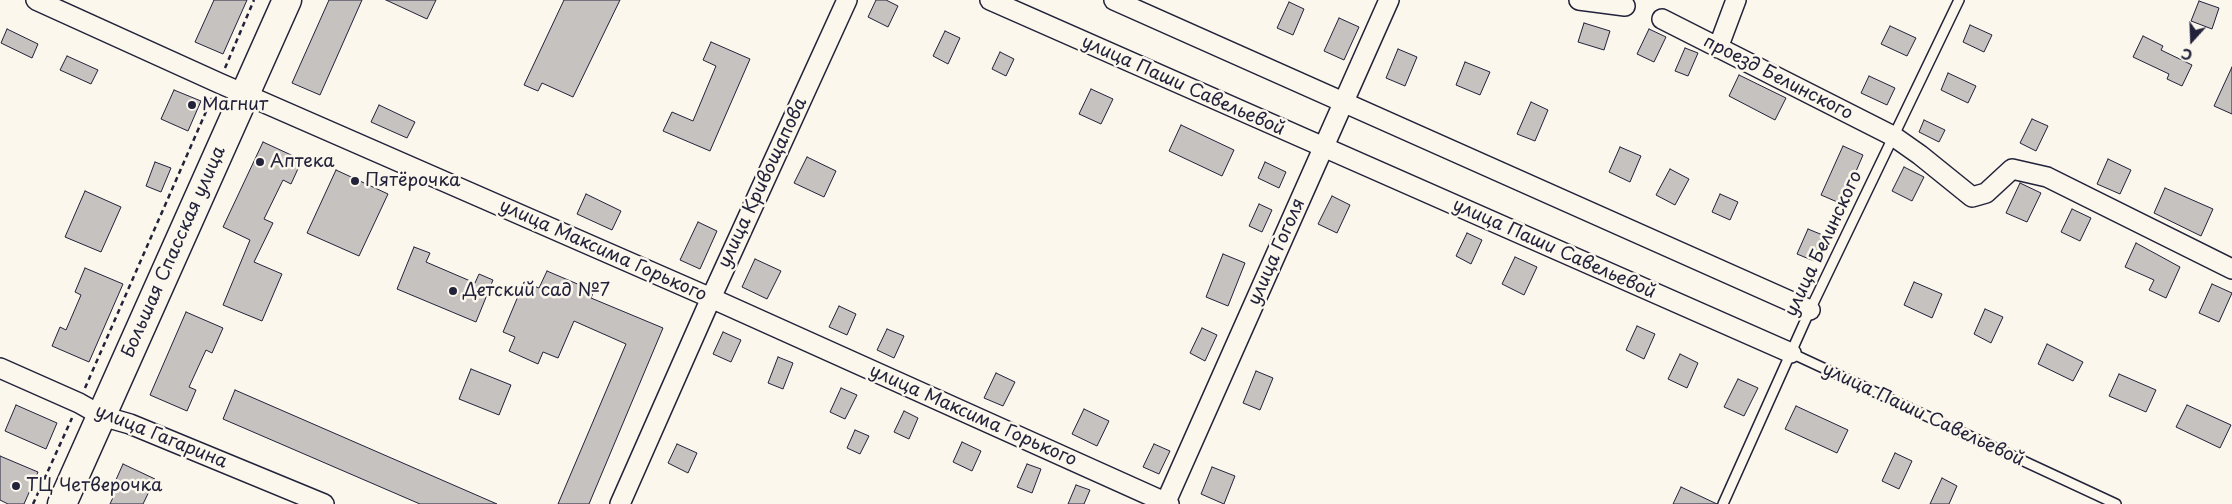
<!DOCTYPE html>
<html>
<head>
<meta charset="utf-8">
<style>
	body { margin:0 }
	#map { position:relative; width:2232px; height:504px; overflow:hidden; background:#fbf7ec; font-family:"Playpen Sans",sans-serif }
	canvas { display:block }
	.north { position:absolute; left:2167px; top:15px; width:50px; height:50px; -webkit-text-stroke:4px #fbf7ec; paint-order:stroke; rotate:200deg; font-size:14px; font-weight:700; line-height:20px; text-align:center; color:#22223b }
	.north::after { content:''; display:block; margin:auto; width:18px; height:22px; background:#22223b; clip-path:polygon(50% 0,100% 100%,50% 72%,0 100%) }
</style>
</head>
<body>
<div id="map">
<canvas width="2232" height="504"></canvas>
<div class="north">С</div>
</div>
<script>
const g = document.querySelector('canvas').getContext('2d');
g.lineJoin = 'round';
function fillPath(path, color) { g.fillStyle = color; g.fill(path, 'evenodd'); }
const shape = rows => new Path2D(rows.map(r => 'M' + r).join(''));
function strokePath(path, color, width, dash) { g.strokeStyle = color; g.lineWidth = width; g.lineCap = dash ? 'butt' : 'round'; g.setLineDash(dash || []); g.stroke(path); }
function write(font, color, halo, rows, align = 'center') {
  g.font = font + ' "Playpen Sans",sans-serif'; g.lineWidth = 5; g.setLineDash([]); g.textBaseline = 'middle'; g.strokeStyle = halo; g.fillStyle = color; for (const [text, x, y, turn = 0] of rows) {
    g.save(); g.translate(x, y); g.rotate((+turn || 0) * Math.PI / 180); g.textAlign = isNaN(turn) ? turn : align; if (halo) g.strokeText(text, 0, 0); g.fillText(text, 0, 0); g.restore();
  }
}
const building = shape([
	[214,0,247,0,223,54,195,42,214,0],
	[329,0,362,0,320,95,292,83,329,0],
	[386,0,436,0,427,19,386,0],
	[564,0,620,0,573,97,542,83,538,91,524,85,564,0],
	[876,0,886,0,898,6,888,27,868,17,876,0],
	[2199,1,2219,8,2212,29,2191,21,2199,1],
	[1289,2,1304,9,1293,35,1277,28,1289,2],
	[1339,18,1359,27,1344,60,1324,51,1339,18],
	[1584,23,1610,31,1604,50,1578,42,1584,23],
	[1970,25,1992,35,1984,52,1963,42,1970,25],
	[1890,26,1916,38,1907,56,1881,44,1890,26],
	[7,29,38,44,32,58,1,43,7,29],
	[1649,29,1666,37,1654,62,1637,54,1649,29],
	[945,31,960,38,948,64,933,56,945,31],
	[2143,36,2163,46,2161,50,2192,65,2182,86,2167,79,2169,74,2133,57,2143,36],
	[711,42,750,59,710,151,663,131,672,112,693,121,716,66,703,60,711,42],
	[1685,48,1698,53,1688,76,1675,71,1685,48],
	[1398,49,1417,57,1405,86,1386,78,1398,49],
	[1000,52,1014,59,1006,76,992,69,1000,52],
	[67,56,98,70,91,84,60,70,67,56],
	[1465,62,1490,72,1480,95,1456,85,1465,62],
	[2232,67,2232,114,2214,106,2232,67],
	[1948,73,1976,86,1968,103,1941,90,1948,73],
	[1739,75,1786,98,1775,120,1729,96,1739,75],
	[1869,76,1895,88,1887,105,1861,93,1869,76],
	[1091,89,1113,99,1101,124,1079,114,1091,89],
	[174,90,201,101,188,131,161,119,174,90],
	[1531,102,1548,110,1535,141,1517,134,1531,102],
	[379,105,415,122,407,138,371,122,379,105],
	[2032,119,2048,126,2036,151,2020,143,2032,119],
	[1924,120,1945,130,1939,142,1919,132,1924,120],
	[1181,125,1234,150,1222,176,1169,151,1181,125],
	[263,142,302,160,291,184,283,180,264,219,273,223,254,262,282,274,262,321,223,305,250,240,223,227,263,142],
	[1843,146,1863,155,1842,204,1821,195,1843,146],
	[1620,147,1641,156,1630,182,1609,172,1620,147],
	[807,157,836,171,824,197,794,183,807,157],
	[2108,159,2131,170,2120,194,2097,184,2108,159],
	[155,162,171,168,161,192,146,186,155,162],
	[1265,162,1286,172,1279,188,1258,178,1265,162],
	[1904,167,1924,177,1912,201,1892,191,1904,167],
	[1670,169,1689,179,1675,205,1656,195,1670,169],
	[336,170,388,194,359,256,307,233,336,170],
	[2020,183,2041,193,2027,222,2006,213,2020,183],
	[2165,188,2213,209,2201,236,2154,213,2165,188],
	[85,191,121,207,101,252,65,237,85,191],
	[586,194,621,211,612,230,577,214,586,194],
	[1720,194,1738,202,1730,220,1712,212,1720,194],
	[1332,196,1350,205,1337,233,1318,224,1332,196],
	[1259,204,1272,210,1262,232,1249,226,1259,204],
	[2072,209,2091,218,2080,241,2061,232,2072,209],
	[698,222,717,231,700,269,680,260,698,222],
	[1808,229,1825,236,1814,261,1797,254,1808,229],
	[1467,233,1482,240,1471,264,1456,256,1467,233],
	[2136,243,2180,267,2166,298,2149,290,2154,280,2125,267,2136,243],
	[414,247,430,253,426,262,475,283,479,274,493,280,476,322,397,289,414,247],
	[1223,254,1245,263,1228,306,1206,297,1223,254],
	[1515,257,1537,267,1524,295,1502,284,1515,257],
	[755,259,781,271,767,299,742,287,755,259],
	[85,268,123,284,89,362,52,346,60,327,66,330,81,295,75,292,85,268],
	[547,271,594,291,591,298,663,328,589,504,558,504,626,344,574,321,558,358,543,352,538,364,509,351,515,337,503,332,524,282,539,288,547,271],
	[1914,282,1942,294,1932,318,1904,305,1914,282],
	[2212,284,2232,293,2219,322,2199,313,2212,284],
	[839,306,856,314,847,335,829,327,839,306],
	[1985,309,2003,317,1991,343,1974,334,1985,309],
	[186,312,223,328,212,353,206,350,189,387,196,390,187,411,150,395,186,312],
	[1637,326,1655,334,1644,359,1626,350,1637,326],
	[1202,328,1217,335,1205,361,1190,353,1202,328],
	[887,329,904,336,894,358,877,350,887,329],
	[723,332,741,340,731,362,713,354,723,332],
	[2047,344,2083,362,2073,381,2038,364,2047,344],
	[1680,354,1698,363,1687,388,1668,379,1680,354],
	[778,357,793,363,783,389,768,383,778,357],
	[471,369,511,385,499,415,459,399,471,369],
	[1256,371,1273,378,1260,410,1243,403,1256,371],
	[996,373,1015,382,1003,406,984,398,996,373],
	[2119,374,2156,390,2146,412,2109,396,2119,374],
	[1738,379,1758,388,1744,416,1724,407,1738,379],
	[841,388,857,395,845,419,830,412,841,388],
	[235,390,497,504,420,504,223,419,235,390],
	[16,405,57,423,46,449,5,431,16,405],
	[2187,405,2231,425,2220,448,2176,427,2187,405],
	[1796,406,1848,430,1837,453,1785,429,1796,406],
	[1084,409,1109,421,1097,446,1072,434,1084,409],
	[904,411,918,418,909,439,894,432,904,411],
	[855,430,869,436,860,454,847,448,855,430],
	[962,442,981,451,972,471,953,462,962,442],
	[677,444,697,453,688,473,668,463,677,444],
	[1154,444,1170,451,1159,474,1143,467,1154,444],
	[1895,453,1912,461,1899,489,1882,481,1895,453],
	[0,456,38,472,24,504,8,504,0,500,0,456],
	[123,464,155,479,143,504,110,504,115,493,111,491,123,464],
	[1027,464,1041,469,1032,493,1017,487,1027,464],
	[1212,467,1235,476,1224,504,1201,494,1212,467],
	[1942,478,1957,486,1949,504,1930,504,1942,478],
	[1076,485,1090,490,1084,504,1068,504,1076,485],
	[1681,487,1717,504,1673,504,1681,487]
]);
const path = shape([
	[225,68,254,0],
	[85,388,212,98],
	[33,504,72,418]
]);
const service = shape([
	[1791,353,2116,504],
	[1723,504,1810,310,1959,0]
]);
const minor = shape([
	[36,0,219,83,711,298,1169,504],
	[990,0,1791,353],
	[1114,0,1810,310],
	[1579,0,1625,6],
	[1662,19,1893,136,1920,155,1972,197,1986,193,2012,169,2047,177,2232,269],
	[1718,48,1736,0],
	[0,368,79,403,102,416,130,424,324,504],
	[620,504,711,298,847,0],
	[1165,504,1389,0]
]);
const primary = shape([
	[62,504,287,0]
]);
const markers = [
	[192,105,5,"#22223b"],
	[260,162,5,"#22223b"],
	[355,181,5,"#22223b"],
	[453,291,5,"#22223b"],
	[16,486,5,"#22223b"]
];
const streetNames = [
	["проезд Белинского",1778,78,27],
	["улица Паши Савельевой",1183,86,24],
	["улица Кривощапова",763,183,-65],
	["улица Белинского",1824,244,-65],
	["улица Паши Савельевой",1554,249,24],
	["улица Максима Горького",603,251,24],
	["Большая Спасская улица",174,252,-66],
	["улица Гоголя",1277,252,-66],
	["улица Паши Савельевой",1923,415,25],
	["улица Максима Горького",973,416,24],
	["улица Гагарина",161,437,22]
];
const poiNames = [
	["Магнит",202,105],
	["Аптека",270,162],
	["Пятёрочка",365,181],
	["Детский сад №7",463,291],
	["ТЦ Четверочка",26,486]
];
fillPath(building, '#c6c2c0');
strokePath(building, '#22223b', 1);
strokePath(service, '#22223b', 12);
strokePath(minor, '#22223b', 22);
strokePath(primary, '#22223b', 31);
strokePath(path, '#22223b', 2.5, [5, 4]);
strokePath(service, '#fbf7ec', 9);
strokePath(minor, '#fbf7ec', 19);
strokePath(primary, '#fbf7ec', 28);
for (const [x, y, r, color] of markers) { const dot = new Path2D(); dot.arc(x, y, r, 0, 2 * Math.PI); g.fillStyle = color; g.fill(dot); strokePath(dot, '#fbf7ec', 2); }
write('18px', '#22223b', '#fbf7ec', streetNames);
write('18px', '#22223b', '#fbf7ec', poiNames, 'left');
</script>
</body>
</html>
